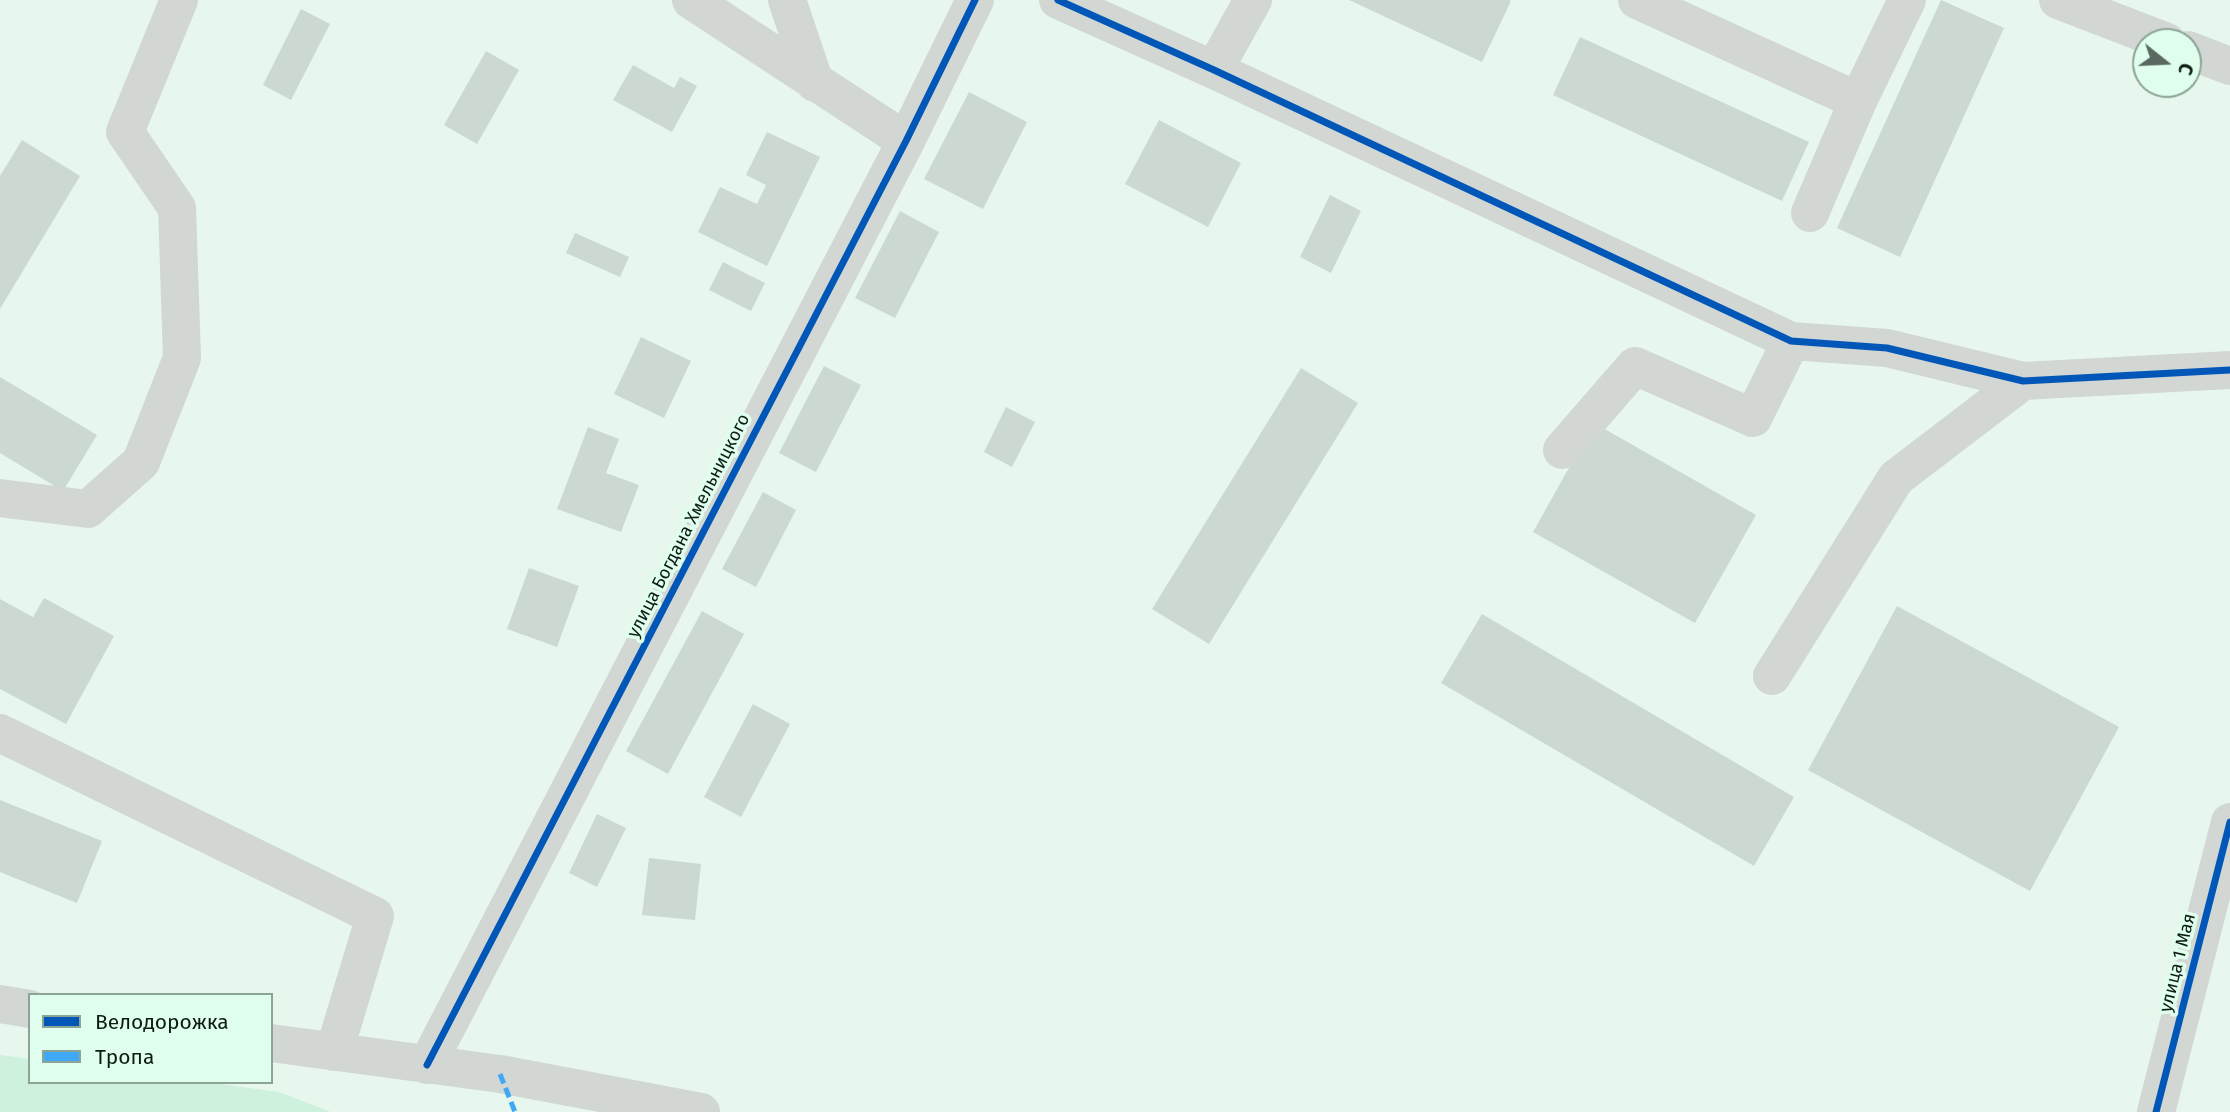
<!DOCTYPE html>
<html>
<head>
<meta charset="utf-8">
<style>
	body { margin:0 }
	#map { position:relative; width:2230px; height:1112px; overflow:hidden; background:#e7f7ee; font-family:"Fira Sans",sans-serif }
	canvas { display:block }
	.legend { position:absolute; left:28px; top:993px; width:245px; height:91px; box-sizing:border-box; background:#e0feed; border:2px solid #8ca396; margin:0; padding:9px 12px; list-style:none; font-size:21px; color:#0d1b14 }
	.legend li { display:flex; align-items:center; gap:14px; height:35px }
	.legend b { width:35px; border:2px solid #8ca396 }
	.north { position:absolute; left:2132px; top:28px; width:70px; height:70px; box-sizing:border-box; background:#e0feed; border:2px solid #8ca396; border-radius:50%; rotate:108deg; font-size:19px; font-weight:700; line-height:28px; text-align:center; color:#0d1b14 }
	.north::after { content:''; display:block; margin:auto; width:24px; height:32px; background:#596860; clip-path:polygon(50% 0,100% 100%,50% 72%,0 100%) }
</style>
</head>
<body>
<div id="map">
<canvas width="2230" height="1112"></canvas>
<ul class="legend">
<li><b style="height:9px;background:#0057b8"></b>Велодорожка</li>
<li><b style="height:9px;background:#3fa9f5"></b>Тропа</li>
</ul>
<div class="north">С</div>
</div>
<script>
const g = document.querySelector('canvas').getContext('2d');
g.lineJoin = 'round';
function fillPath(path, color) { g.fillStyle = color; g.fill(path, 'evenodd'); }
const shape = rows => new Path2D(rows.map(r => 'M' + r).join(''));
function strokePath(path, color, width, dash) { g.strokeStyle = color; g.lineWidth = width; g.lineCap = dash ? 'butt' : 'round'; g.setLineDash(dash || []); g.stroke(path); }
function write(font, color, halo, rows, align = 'center') {
  g.font = font + ' "Fira Sans",sans-serif'; g.lineWidth = 7; g.setLineDash([]); g.textBaseline = 'middle'; g.strokeStyle = halo; g.fillStyle = color; for (const [text, x, y, turn = 0] of rows) {
    g.save(); g.translate(x, y); g.rotate((+turn || 0) * Math.PI / 180); g.textAlign = isNaN(turn) ? turn : align; if (halo) g.strokeText(text, 0, 0); g.fillText(text, 0, 0); g.restore();
  }
}
const green = shape([
	[0,1055,30,1059,30,1082,206,1082,279,1092,331,1112,0,1112]
]);
const building = shape([
	[1349,0,1509,0,1511,1,1482,62],
	[1941,0,2004,28,1900,257,1837,228],
	[301,9,330,24,291,100,263,85],
	[1580,37,1809,142,1782,201,1553,95],
	[486,51,519,70,477,144,444,125],
	[633,65,674,88,680,77,697,86,672,132,613,100],
	[969,92,1027,122,983,209,924,179],
	[1159,120,1241,163,1208,227,1125,184],
	[767,132,820,157,767,266,698,232,720,187,757,204,766,185,746,175],
	[22,140,80,176,0,309,0,176],
	[1330,195,1361,211,1331,273,1300,257],
	[900,211,939,232,895,318,855,298],
	[575,233,629,257,620,277,566,253],
	[723,262,765,283,751,311,709,290],
	[641,337,691,361,664,418,614,394],
	[824,366,861,385,816,472,779,453],
	[1301,368,1358,403,1209,644,1152,609],
	[0,377,97,435,63,491,0,453],
	[1006,407,1035,422,1012,467,984,452],
	[1594,423,1756,515,1695,623,1533,532],
	[588,427,619,439,606,473,639,485,621,532,557,509],
	[763,492,796,510,756,587,722,569],
	[529,568,579,586,557,647,507,629],
	[44,598,114,636,66,724,0,689,0,599,33,617],
	[1897,606,2119,727,2030,891,1808,770],
	[702,611,744,634,668,774,626,751],
	[1482,614,1794,797,1754,866,1441,683],
	[753,704,790,724,741,817,704,797],
	[0,800,102,841,77,903,0,872],
	[597,814,626,828,597,887,569,873],
	[649,858,701,864,695,920,642,915]
]);
const minor = shape([
	[691,0,906,141],
	[787,0,815,83],
	[1058,0,1214,70,1791,341,1887,348,2023,381,2230,370],
	[1637,0,1858,101],
	[2058,0,2167,42],
	[2188,50,2230,66],
	[1214,70,1253,0],
	[1810,213,1858,101,1907,0],
	[1562,450,1635,366,1753,418,1791,341],
	[0,498,88,509,141,462,182,358,177,208,125,132,179,0],
	[1772,676,1896,478,2023,381],
	[0,733,375,916,334,1052],
	[0,1004,30,1009],
	[271,1043,500,1074,701,1112],
	[427,1065,906,141,975,0],
	[2156,1112,2230,822]
]);
const quiet = shape([
	[500,1074,515,1112]
]);
const cycleway = shape([
	[1058,0,1214,70,1791,341,1887,348,2023,381,2230,370],
	[427,1065,906,141,975,0],
	[2156,1112,2230,822]
]);
const streetNames = [
	["улица Богдана Хмельницкого",689,526,-63],
	["улица 1 Мая",2178,963,-76]
];
fillPath(green, '#cef1de');
fillPath(building, '#ccd9d1');
strokePath(minor, '#d2d7d4', 38);
strokePath(quiet, '#3fa9f5', 5, [10, 5]);
strokePath(cycleway, '#0057b8', 7);
write('18px', '#0d1b14', '#e0feed', streetNames);
</script>
</body>
</html>
